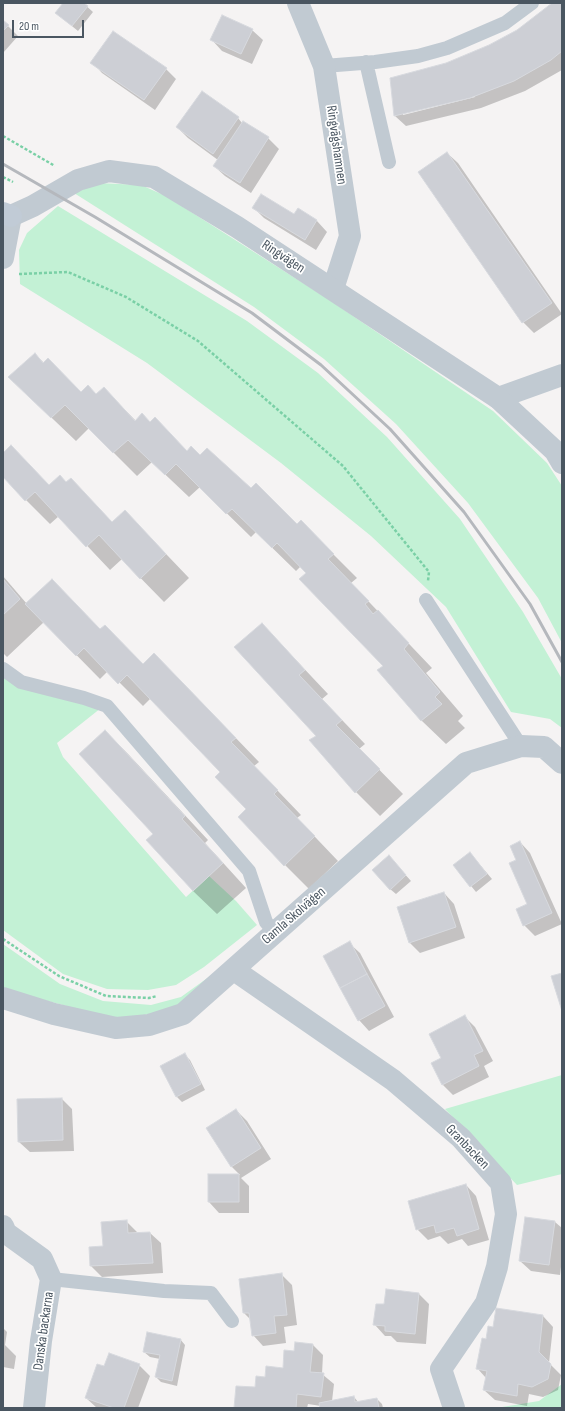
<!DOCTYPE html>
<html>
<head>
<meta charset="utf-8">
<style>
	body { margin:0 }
	#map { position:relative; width:565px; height:1411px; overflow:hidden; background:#f5f3f3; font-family:"Sofia Sans Condensed",sans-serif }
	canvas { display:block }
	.frame { position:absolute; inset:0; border:4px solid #4a5661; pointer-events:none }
	.scale { position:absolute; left:12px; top:20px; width:72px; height:18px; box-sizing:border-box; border:2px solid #4a5661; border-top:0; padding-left:5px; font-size:12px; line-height:14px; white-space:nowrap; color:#4a5661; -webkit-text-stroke:3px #fff; paint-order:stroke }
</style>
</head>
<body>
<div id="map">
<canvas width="565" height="1411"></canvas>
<div class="frame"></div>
<div class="scale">20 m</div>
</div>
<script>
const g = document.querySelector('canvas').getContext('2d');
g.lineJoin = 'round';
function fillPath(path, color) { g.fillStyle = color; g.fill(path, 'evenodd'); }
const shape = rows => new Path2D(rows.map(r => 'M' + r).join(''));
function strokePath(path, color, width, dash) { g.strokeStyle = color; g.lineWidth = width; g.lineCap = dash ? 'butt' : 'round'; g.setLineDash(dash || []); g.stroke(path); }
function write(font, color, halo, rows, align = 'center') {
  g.font = font + ' "Sofia Sans Condensed",sans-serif'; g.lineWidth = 3.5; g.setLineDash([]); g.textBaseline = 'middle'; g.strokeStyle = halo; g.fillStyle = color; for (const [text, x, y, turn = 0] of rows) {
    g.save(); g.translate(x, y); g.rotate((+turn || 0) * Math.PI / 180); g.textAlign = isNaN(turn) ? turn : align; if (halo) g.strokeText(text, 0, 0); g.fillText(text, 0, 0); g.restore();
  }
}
const green = shape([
	[98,183,141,185,166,196,328,299,493,411,547,463,562,486,562,643,538,598,468,503,396,424,324,359,254,307,74,193],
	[58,206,247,321,318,373,387,437,460,519,523,612,562,679,562,728,550,719,511,712,446,607,371,536,281,463,147,363,20,284,19,250,27,233],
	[3,673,101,708,57,743,63,757,186,897,209,876,236,901,257,925,204,967,176,985,148,990,107,989,63,974,3,930],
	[3,944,60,984,103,1001,151,1005,181,997,224,966,180,1010,115,1019,3,989],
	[562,1075,562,1174,517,1185,445,1109],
	[562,1384,562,1408,496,1408,539,1401]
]);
const shadow = shape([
	[65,3,83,3,93,12,78,31,62,18],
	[554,3,562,3,562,70,525,91,481,108,406,126,395,116,489,46,518,31],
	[475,95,475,97,403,115,403,113],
	[3,21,18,36,3,53],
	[252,30,263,40,252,64,222,51,212,40],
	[92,62,166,69,176,79,155,110,102,73],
	[238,118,242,123,268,138,279,149,251,193,225,176,214,166,218,160,188,138,177,127],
	[447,153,458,163,562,314,534,333,523,322,419,172],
	[254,208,294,215,298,210,317,221,327,232,316,250,264,218],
	[35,354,44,363,81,393,97,395,104,389,136,421,150,423,187,452,200,456,251,489,324,545,357,578,351,583,432,668,426,673,463,716,458,721,465,728,446,744,422,721,378,670,384,666,308,573,301,566,296,571,256,532,251,537,200,487,189,497,152,462,137,476,89,428,76,441,33,400],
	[3,454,49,486,66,483,71,479,113,523,125,511,189,578,164,602,122,559,110,570,59,516,50,524,26,500,3,476],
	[3,576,27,604,101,630,143,665,178,678,259,762,254,766,301,815,297,818,338,861,309,889,285,865,222,772,151,698,143,706,108,671,100,679,44,622,7,657,3,653],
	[262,624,328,694,322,699,365,744,359,749,403,794,380,816,356,792,311,740,317,736],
	[105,731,129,755,208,840,205,843,246,888,217,914,193,891,154,834],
	[520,842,530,853,562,924,535,936,524,925,529,904,518,861],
	[470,853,492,879,476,892,454,865],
	[394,862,411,881,396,894,390,889],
	[444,893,454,904,465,938,420,953,409,942],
	[349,943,360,953,394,1017,369,1031,359,1020],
	[464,1016,475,1027,493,1061,484,1066,489,1077,453,1095,443,1085,442,1059],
	[185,1055,190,1060,205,1090,182,1102,177,1097,161,1067],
	[62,1099,72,1109,74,1151,30,1152,19,1142],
	[236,1110,247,1121,271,1159,241,1178,249,1186,249,1213,219,1213,209,1202,209,1175,240,1175,231,1166],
	[466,1185,476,1196,489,1240,468,1246,462,1239,448,1244,440,1236,428,1240,417,1229],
	[526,1218,555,1222,562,1228,562,1259,560,1275,531,1271,520,1261],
	[126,1221,137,1232,137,1234,150,1233,161,1243,163,1273,102,1277,91,1266,90,1248,104,1247],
	[281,1274,292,1285,297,1325,284,1327,286,1343,263,1346,253,1335,251,1320,244,1313],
	[419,1294,429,1304,426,1344,397,1342,391,1336,385,1336,375,1325,385,1305],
	[543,1316,553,1327,549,1363,561,1375,558,1390,543,1397,529,1394,527,1406,495,1400,484,1390,486,1378,477,1368,487,1340,494,1328],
	[3,1328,7,1332,5,1345,16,1356,14,1369,3,1367],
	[180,1339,185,1345,177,1386,161,1382,156,1377,160,1359,150,1357,144,1352],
	[313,1345,323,1355,322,1374,334,1384,332,1401,354,1397,359,1403,377,1399,382,1404,383,1408,321,1408,321,1406,308,1404,307,1408,235,1408,266,1378,283,1369,295,1352],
	[139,1365,150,1376,138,1408,97,1408,86,1398,105,1368]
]);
const building = shape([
	[63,3,84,3,88,6,72,26,55,13,63,3],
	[552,3,562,3,562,51,551,60,514,81,470,98,394,116,390,78,446,63,489,45,517,30,552,3],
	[222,15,253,29,241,54,210,40,222,15],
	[3,20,9,25,3,31,3,20],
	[113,31,167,68,144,100,90,63,113,31],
	[202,91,239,117,213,154,176,127,202,91],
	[243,121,269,137,240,183,213,166,243,121],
	[447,152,552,303,522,323,418,172,447,152],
	[261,194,294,214,298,208,317,220,305,240,252,208,261,194],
	[35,353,43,363,48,358,81,392,88,385,96,394,104,387,135,421,142,413,150,422,155,417,187,451,191,446,200,455,207,448,251,488,256,483,297,524,301,520,334,554,328,559,369,601,365,604,373,614,378,610,409,643,404,649,440,692,435,697,442,704,421,721,377,670,383,666,299,579,306,573,277,543,272,548,232,509,226,514,176,464,165,475,128,440,113,453,65,405,51,418,8,377,35,353],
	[11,445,49,485,60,475,66,482,71,478,112,522,125,510,166,554,140,579,99,535,86,547,35,492,25,501,3,477,3,453,11,445],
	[3,579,20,599,3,615,3,579],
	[52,579,100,629,105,625,143,664,154,653,236,738,231,742,278,790,274,794,315,836,284,866,238,817,246,809,215,777,220,772,127,675,118,684,84,648,76,656,25,604,52,579],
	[262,623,305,670,299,675,342,720,336,725,380,769,355,793,309,740,316,736,234,647,262,623],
	[105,730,185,816,182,819,223,863,193,891,146,840,153,834,79,754,105,730],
	[520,841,552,913,523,926,516,909,527,904,509,863,516,860,510,846,520,841],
	[470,852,487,874,470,887,453,865,470,852],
	[389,855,406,875,390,890,372,870,389,855],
	[444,892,456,927,409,943,397,907,444,892],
	[350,941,367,974,340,988,323,956,350,941],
	[562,973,562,1011,551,976,562,973],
	[367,974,385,1006,358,1021,340,988,367,974],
	[465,1015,483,1051,474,1055,479,1066,442,1085,431,1063,441,1058,429,1034,465,1015],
	[185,1053,201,1084,176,1097,160,1066,185,1053],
	[62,1098,63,1140,18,1142,17,1099,62,1098],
	[236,1109,261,1148,231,1167,206,1128,236,1109],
	[208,1174,239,1174,239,1202,208,1202,208,1174],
	[466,1184,479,1229,457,1236,454,1228,436,1233,434,1225,416,1230,408,1201,466,1184],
	[525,1217,555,1221,549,1265,519,1261,525,1217],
	[127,1220,128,1233,150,1232,153,1263,90,1266,89,1247,103,1246,101,1222,127,1220],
	[282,1273,287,1315,274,1316,276,1333,252,1336,249,1313,243,1313,239,1279,282,1273],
	[386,1289,419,1293,415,1334,385,1331,385,1326,373,1325,376,1304,384,1304,386,1289],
	[496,1308,543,1315,539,1352,551,1364,548,1379,532,1387,518,1384,517,1396,483,1390,487,1371,476,1369,482,1338,486,1339,488,1326,493,1327,496,1308],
	[147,1332,181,1339,172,1381,155,1377,160,1355,143,1352,147,1332],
	[295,1342,313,1344,310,1372,324,1373,321,1397,297,1394,296,1408,234,1408,236,1386,255,1387,256,1376,265,1377,266,1366,283,1368,284,1350,294,1351,295,1342],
	[109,1353,140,1364,124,1408,114,1408,85,1398,97,1364,104,1366,109,1353],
	[354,1396,355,1402,377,1398,379,1408,320,1408,319,1403,354,1396]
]);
const path = shape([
	[3,136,55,166],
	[3,177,13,182],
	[19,274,68,272,126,297,198,341,343,466,429,572,428,581],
	[3,939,59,976,106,996,149,998,157,996]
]);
const service = shape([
	[366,62,389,162],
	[324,66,375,62,418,56,447,48,505,23,532,3],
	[426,600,521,746],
	[3,669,21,682,84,698,107,706,249,871,266,922,275,933],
	[51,1279,164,1291,211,1293,232,1321]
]);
const minor = shape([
	[298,3,324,66,350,236,333,289],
	[3,258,11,216],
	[498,398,562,375],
	[234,970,393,1080,461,1138,501,1183,506,1214,497,1267,486,1303,441,1369,454,1408],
	[3,998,54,1014,116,1028,149,1025,183,1014,466,763,521,746,544,747,562,763],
	[3,1226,6,1233,42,1259,51,1279,41,1341,34,1408]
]);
const tertiary = shape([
	[11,216,33,206,78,180,109,171,154,177,237,227,498,398,555,451,562,463]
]);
const secondary = shape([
	[3,213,11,216]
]);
const rail = shape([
	[3,164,95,217,252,313,321,365,390,429,464,512,530,604,562,662]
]);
const streetNames = [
	["Ringvägshamnen",336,145,82],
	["Ringvägen",283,257,33],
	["Gamla Skolvägen",294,916,-41],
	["Granbacken",467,1147,46],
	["Danska backarna",44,1331,-82]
];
fillPath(green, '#c3f1d5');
fillPath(shadow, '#0003');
fillPath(building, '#cdcfd5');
strokePath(building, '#d7d9de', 1);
strokePath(path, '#7ad0a6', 2.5, [3, 2]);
strokePath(service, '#c1cad2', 14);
strokePath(minor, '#c1cad2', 22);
strokePath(tertiary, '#c1cad2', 22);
strokePath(secondary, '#c1cbd6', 22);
strokePath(rail, '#b5b8bd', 3);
write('14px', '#4a5661', '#fff', streetNames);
</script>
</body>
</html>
